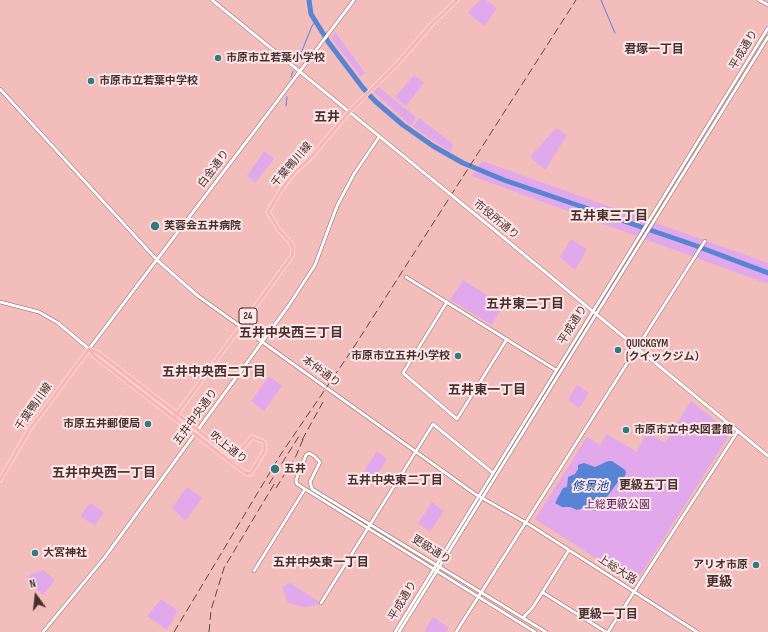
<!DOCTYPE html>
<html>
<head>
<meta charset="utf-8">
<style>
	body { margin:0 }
	#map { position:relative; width:768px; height:632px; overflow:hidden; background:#f3bdbb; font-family:"Sofia Sans Condensed",sans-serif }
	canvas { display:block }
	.north { position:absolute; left:16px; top:576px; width:40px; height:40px; -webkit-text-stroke:3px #fee7e6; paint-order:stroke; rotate:345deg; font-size:11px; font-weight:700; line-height:16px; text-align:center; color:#463130 }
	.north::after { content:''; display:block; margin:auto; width:14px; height:18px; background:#463130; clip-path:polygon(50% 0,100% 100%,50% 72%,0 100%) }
</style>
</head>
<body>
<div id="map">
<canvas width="768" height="632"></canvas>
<div class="north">N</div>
</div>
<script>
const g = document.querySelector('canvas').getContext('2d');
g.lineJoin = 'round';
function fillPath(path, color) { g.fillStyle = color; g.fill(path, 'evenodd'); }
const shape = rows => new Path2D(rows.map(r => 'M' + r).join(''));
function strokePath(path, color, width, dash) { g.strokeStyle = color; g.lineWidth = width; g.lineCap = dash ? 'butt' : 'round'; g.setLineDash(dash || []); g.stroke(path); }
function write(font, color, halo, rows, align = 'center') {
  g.font = font + ' "Sofia Sans Condensed","Noto Sans JP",sans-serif'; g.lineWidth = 4; g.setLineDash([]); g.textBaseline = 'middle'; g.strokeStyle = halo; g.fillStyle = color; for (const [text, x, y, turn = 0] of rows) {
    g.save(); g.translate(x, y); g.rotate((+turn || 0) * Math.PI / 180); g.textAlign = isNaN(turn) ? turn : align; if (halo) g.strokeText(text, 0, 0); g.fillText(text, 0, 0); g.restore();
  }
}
const green = shape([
	[480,0,486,0,497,8,484,26,468,13],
	[335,32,365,73,361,77,331,38],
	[414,75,424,83,406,106,395,97],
	[377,86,416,117,411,126,373,91],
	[419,118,453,144,451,152,413,127],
	[556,128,567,135,545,170,531,158,531,156],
	[264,151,274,159,255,183,247,176],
	[482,161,768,263,768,284,472,176],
	[571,239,587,249,575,270,560,257],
	[463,280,503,305,492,325,450,300],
	[269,376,282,386,264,411,251,401],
	[577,385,589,393,579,408,568,400],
	[691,401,728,431,728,437,638,579,631,581,535,519,587,437,600,445,607,434,637,452,644,437,651,435,665,443],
	[377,451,387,459,373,482,362,475],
	[187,487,202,498,187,519,185,520,172,508],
	[432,502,444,511,430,532,418,523],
	[89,504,92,504,104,513,95,525,81,517,81,515],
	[43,570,55,580,43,595,35,588,28,576],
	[290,583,321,603,313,606,303,607,288,603,282,587],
	[161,599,178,611,167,630,147,616],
	[433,617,449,628,446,632,424,632]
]);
const water = shape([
	[608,461,612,461,625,470,626,473,623,480,620,479,606,498,598,511,594,511,586,507,577,510,570,507,562,507,555,503,563,488,567,487,568,477,575,474,578,469,578,465,584,463,595,467]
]);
const stream = shape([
	[601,0,615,33],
	[297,63,312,26,315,22],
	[291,77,293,71],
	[286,106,287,97]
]);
const river = shape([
	[309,0,311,14,329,43,363,88,375,101,403,125,433,146,463,163,504,180,691,244,768,273]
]);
const minor = shape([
	[212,0,401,154],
	[759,0,768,5],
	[0,89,157,260,198,296,475,494,530,525,697,632],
	[498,233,768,456],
	[406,277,556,370],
	[0,302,39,312,58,323,89,349,354,0],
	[447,302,403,373,457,419,507,339],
	[254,571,305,489],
	[542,592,606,632],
	[321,603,433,424,493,473],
	[523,618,533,607,569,550],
	[43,632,105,557,289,305,315,265,337,206,354,174,379,137],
	[395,632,768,28],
	[399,632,768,37],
	[456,632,705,241],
	[535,632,297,484,296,480,306,455,309,453,314,456,320,462,310,482,312,489,546,632],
	[608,632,738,431]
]);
const major = shape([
	[89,349,97,352,230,455,236,456,252,437,264,442,265,450,251,473,247,474,236,466,94,356,89,349],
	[174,418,292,256,293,248,291,243,279,230,268,212,283,187,294,173,311,157,349,112,398,63,431,25,457,0],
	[0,480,29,430,89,349]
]);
const rail = shape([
	[302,440,323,402],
	[269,484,301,433],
	[276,488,296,456,304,437],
	[174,632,281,454,352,350,576,0],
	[209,632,211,610,224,568,276,481]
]);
const minorBridge = shape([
	[401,154,498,233]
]);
const markers = [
	[218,58,4,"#317a7f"],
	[91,81,4,"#317a7f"],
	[155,226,5,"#317a7f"],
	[618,350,4,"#317a7f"],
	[458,356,4,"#317a7f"],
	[148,424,4,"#317a7f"],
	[626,430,4,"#317a7f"],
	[275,469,5,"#317a7f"],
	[35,553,4,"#317a7f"],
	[756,565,4,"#317a7f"]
];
const shields = [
	[248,316,18]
];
const shieldNames = [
	["24",248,316]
];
const streetNames = [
	["平成通り",744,50,-59],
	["千葉鴨川線",292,165,-49],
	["白金通り",214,169,-53],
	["市役所通り",496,220,39],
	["平成通り",573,325,-58],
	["本仲通り",321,372,36],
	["千葉鴨川線",34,407,-55],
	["五井中央通り",196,417,-54],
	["吹上通り",228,448,38],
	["更級通り",431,550,32],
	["上総大路",617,570,33],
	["平成通り",403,601,-59]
];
const poiNames = [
	["市原市立若葉小学校",226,58],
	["市原市立若葉中学校",99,81],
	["芙蓉会五井病院",164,226],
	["QUICKGYM",626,344],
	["(クイックジム）",626,357],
	["市原市立五井小学校",450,356,"right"],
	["市原五井郵便局",140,424,"right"],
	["市原市立中央図書館",634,430],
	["五井",284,469],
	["大宮神社",43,553],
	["アリオ市原",748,565,"right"]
];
const parkNames = [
	["上総更級公園",617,505]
];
const neighbourhoodNames = [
	["君塚一丁目",654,50],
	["五井中央東二丁目",395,481],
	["更級五丁目",649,486],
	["五井中央東一丁目",321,563],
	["更級一丁目",608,615]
];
const waterNames = [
	["修景池",590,487]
];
const quarterNames = [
	["五井",327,118],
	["五井東三丁目",609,217],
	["五井東二丁目",525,305],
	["五井中央西三丁目",291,334],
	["五井中央西二丁目",214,373],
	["五井東一丁目",487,391],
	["五井中央西一丁目",104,474],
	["更級",719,583]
];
fillPath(green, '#e1a8eb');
fillPath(water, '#5784d5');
strokePath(stream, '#5784d5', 1);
strokePath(river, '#5784d5', 5);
strokePath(minor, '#926260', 4);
strokePath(major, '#fff', 4.5);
strokePath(minor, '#fff', 3);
strokePath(major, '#fdb3b3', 3.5);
strokePath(rail, '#604645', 1, [8, 4]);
strokePath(minorBridge, '#926260', 4, []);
strokePath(minorBridge, '#fff', 3);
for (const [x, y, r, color] of markers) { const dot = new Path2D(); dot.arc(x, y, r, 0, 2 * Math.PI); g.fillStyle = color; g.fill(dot); strokePath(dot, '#fee7e6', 1.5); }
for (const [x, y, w] of shields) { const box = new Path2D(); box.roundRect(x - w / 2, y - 8, w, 16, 3); g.fillStyle = '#fee7e6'; g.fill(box); strokePath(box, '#463130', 1); }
write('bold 10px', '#463130', null, shieldNames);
write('11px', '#463130', '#fee7e6', streetNames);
write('bold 11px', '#463130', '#fee7e6', poiNames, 'left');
write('11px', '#52145c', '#fee7e6', parkNames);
write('bold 12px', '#463130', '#fee7e6', neighbourhoodNames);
write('italic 12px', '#0a3e9d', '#fee7e6', waterNames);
write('bold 13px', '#463130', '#fee7e6', quarterNames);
</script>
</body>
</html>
